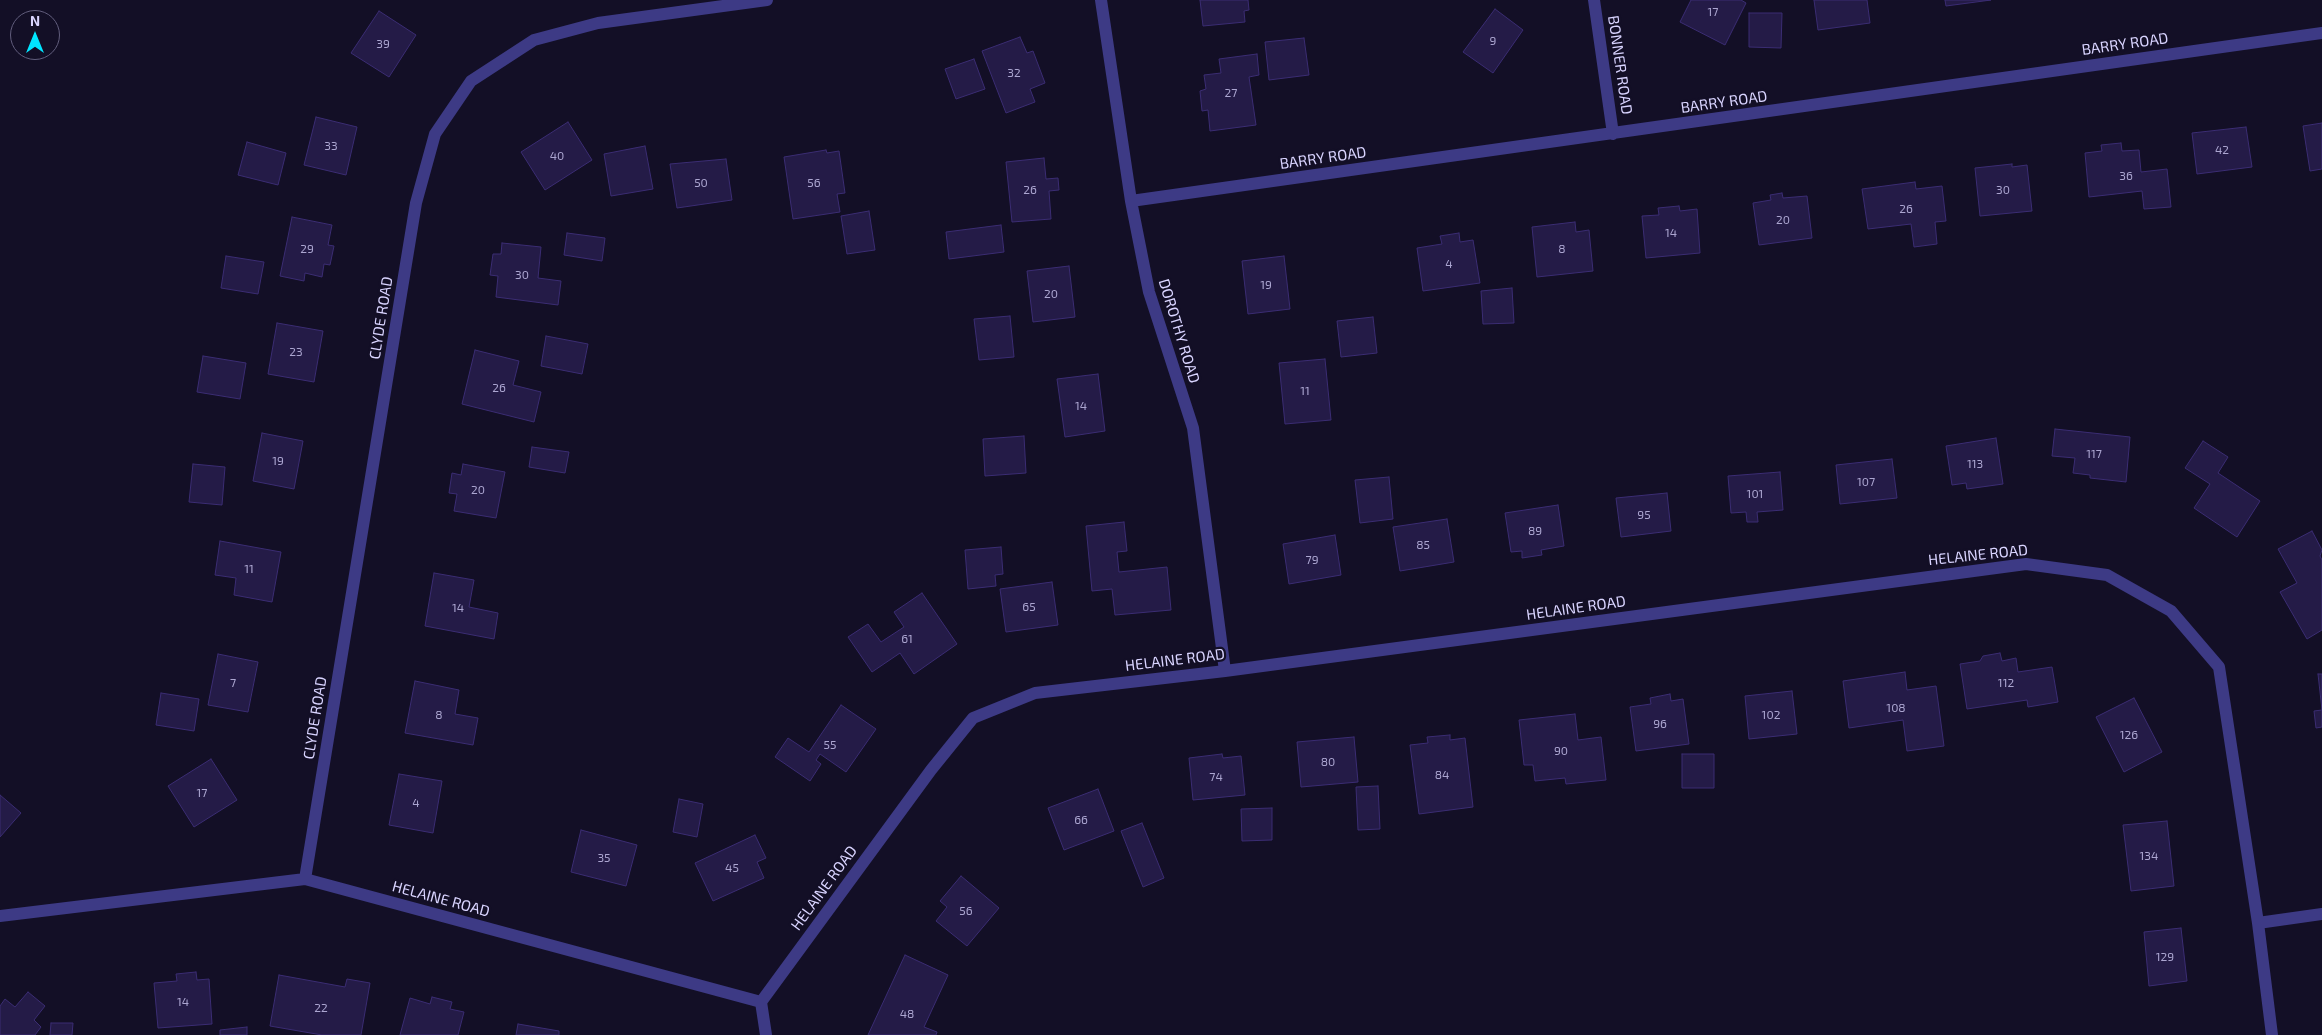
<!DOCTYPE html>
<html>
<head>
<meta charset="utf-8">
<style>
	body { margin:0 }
	#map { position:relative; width:2322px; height:1035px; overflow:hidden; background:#130f26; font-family:"Exo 2",sans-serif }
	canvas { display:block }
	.north { position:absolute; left:10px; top:10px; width:50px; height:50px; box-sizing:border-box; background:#130f26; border:1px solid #625e7d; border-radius:50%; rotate:0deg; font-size:14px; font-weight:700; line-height:20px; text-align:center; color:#d9d4ff }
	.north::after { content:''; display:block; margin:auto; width:18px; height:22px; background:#00e5ff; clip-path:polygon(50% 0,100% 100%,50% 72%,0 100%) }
</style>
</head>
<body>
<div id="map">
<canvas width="2322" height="1035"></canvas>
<div class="north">N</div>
</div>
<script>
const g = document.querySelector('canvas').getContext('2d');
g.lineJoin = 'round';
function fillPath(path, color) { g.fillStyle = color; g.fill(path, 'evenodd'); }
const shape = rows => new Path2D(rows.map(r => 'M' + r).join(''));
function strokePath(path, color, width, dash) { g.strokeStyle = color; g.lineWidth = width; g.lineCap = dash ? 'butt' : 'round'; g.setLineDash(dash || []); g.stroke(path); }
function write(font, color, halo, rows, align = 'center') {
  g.font = font + ' "Exo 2",sans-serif'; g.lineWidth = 4.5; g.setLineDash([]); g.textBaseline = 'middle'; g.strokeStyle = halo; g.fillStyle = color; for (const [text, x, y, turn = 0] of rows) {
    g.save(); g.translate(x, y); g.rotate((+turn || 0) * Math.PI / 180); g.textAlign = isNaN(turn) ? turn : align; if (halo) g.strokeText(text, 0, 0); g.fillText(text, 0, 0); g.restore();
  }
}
const building = shape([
	[1200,0,1248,0,1249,10,1244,11,1245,22,1203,26,1200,0],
	[1691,0,1741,0,1746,3,1725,45,1680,22,1691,0],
	[1814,0,1867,0,1870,23,1818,30,1814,0],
	[1945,0,1991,0,1946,6,1945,0],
	[1495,9,1523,30,1493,73,1463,52,1495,9],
	[379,11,416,35,389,77,351,53,379,11],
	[1749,13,1782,13,1781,48,1749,47,1749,13],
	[1020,37,1027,53,1033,51,1045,83,1030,89,1035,102,1006,113,982,51,1020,37],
	[1304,38,1309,75,1269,80,1265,42,1304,38],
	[1257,54,1259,75,1249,77,1256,125,1210,131,1208,110,1202,111,1200,91,1206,89,1204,75,1221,73,1219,59,1257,54],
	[974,59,985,89,956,99,945,69,974,59],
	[316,117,357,127,346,175,304,165,316,117],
	[568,122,592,160,545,190,521,152,568,122],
	[2322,123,2322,169,2310,171,2303,126,2322,123],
	[2246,127,2252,167,2197,174,2192,133,2246,127],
	[247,142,286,153,278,185,238,175,247,142],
	[2121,143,2122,151,2139,150,2141,172,2167,169,2171,207,2144,209,2142,191,2089,197,2085,153,2102,151,2101,145,2121,143],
	[645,146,653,189,611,196,604,154,645,146],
	[826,150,827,153,839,151,845,193,837,194,840,212,793,219,784,157,826,150],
	[1044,158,1046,179,1058,178,1059,190,1049,191,1051,219,1012,222,1006,162,1044,158],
	[726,159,732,200,677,208,670,164,726,159],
	[2012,164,2012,167,2027,165,2032,211,1980,216,1975,168,2012,164],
	[1915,182,1916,189,1942,186,1946,221,1935,222,1937,244,1914,247,1911,224,1868,229,1862,189,1915,182],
	[1782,193,1783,198,1807,196,1812,238,1759,245,1753,203,1771,200,1770,195,1782,193],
	[1679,206,1680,211,1697,209,1700,253,1646,258,1642,216,1659,215,1658,208,1679,206],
	[869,211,875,250,847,254,841,216,869,211],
	[292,217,332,225,328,245,334,246,330,265,324,264,322,277,305,273,304,281,280,276,292,217],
	[1575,222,1576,232,1589,230,1593,271,1537,277,1532,227,1575,222],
	[1001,225,1004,252,949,259,946,232,1001,225],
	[567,233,605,238,602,261,564,255,567,233],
	[1459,233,1460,242,1473,240,1480,283,1423,291,1417,248,1442,244,1440,236,1459,233],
	[502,243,541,247,538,278,561,281,558,305,496,297,498,276,490,275,493,254,501,254,502,243],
	[226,256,264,262,258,294,221,288,226,256],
	[1284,256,1290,309,1248,314,1242,261,1284,256],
	[1069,266,1075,317,1033,322,1027,271,1069,266],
	[1512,288,1514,323,1483,324,1481,291,1512,288],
	[1010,316,1014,357,979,360,974,319,1010,316],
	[1373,317,1377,353,1341,357,1337,321,1373,317],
	[277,323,323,331,314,382,268,374,277,323],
	[546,336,588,344,582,374,541,366,546,336],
	[475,350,519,361,513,385,541,392,534,422,462,404,475,350],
	[203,356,246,363,240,399,197,392,203,356],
	[1325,359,1331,420,1285,424,1279,363,1325,359],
	[1098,374,1105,431,1065,437,1057,379,1098,374],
	[2055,429,2130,437,2126,482,2090,478,2090,475,2073,473,2075,458,2052,456,2055,429],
	[262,433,303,441,294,489,253,481,262,433],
	[1024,436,1026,473,985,476,983,439,1024,436],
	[1996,438,2003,484,1967,489,1966,483,1952,485,1946,446,1996,438],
	[2203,441,2228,457,2218,473,2260,501,2237,537,2194,508,2210,484,2185,468,2203,441],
	[532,447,569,452,565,473,529,467,532,447],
	[1892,459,1897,498,1840,504,1836,465,1892,459],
	[193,464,225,467,222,505,189,502,193,464],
	[463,464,505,472,496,518,454,511,457,494,449,493,452,473,461,475,463,464],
	[1780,472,1783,510,1757,512,1758,522,1747,522,1746,512,1731,513,1728,476,1780,472],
	[1389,477,1393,519,1360,523,1355,480,1389,477],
	[1667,493,1671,531,1621,537,1616,498,1667,493],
	[1558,505,1564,546,1541,550,1542,555,1522,558,1522,551,1511,552,1505,513,1558,505],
	[1447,519,1454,562,1400,571,1393,527,1447,519],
	[1124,522,1127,551,1117,552,1119,572,1167,567,1171,610,1115,615,1112,589,1092,591,1086,526,1124,522],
	[2312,531,2322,550,2320,556,2322,560,2322,630,2307,639,2280,592,2297,583,2278,549,2312,531],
	[1335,535,1341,575,1289,584,1283,544,1335,535],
	[220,541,281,552,272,602,234,595,236,578,215,575,220,541],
	[1001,547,1003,574,995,575,996,586,968,589,965,550,1001,547],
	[434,573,474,580,469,607,498,613,494,639,425,626,434,573],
	[1052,582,1058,625,1006,632,1000,589,1052,582],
	[922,593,957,644,914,674,900,653,872,672,848,637,868,624,881,642,904,627,894,612,922,593],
	[2000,653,2002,661,2016,658,2018,672,2052,667,2058,702,2028,707,2027,700,1967,709,1960,664,1980,661,1983,656,2000,653],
	[218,654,258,662,248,712,208,705,218,654],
	[1905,672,1907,690,1936,686,1944,746,1907,751,1903,720,1849,728,1843,681,1905,672],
	[2318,674,2322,674,2322,710,2318,674],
	[415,681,459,690,455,714,478,718,473,745,405,733,415,681],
	[1792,691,1797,734,1749,739,1745,696,1792,691],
	[161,693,199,699,194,731,156,725,161,693],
	[1670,694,1671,701,1683,699,1689,744,1636,751,1630,707,1651,704,1650,698,1670,694],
	[2134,698,2162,752,2124,772,2096,717,2134,698],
	[841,705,876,729,846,772,820,754,816,760,821,764,810,781,775,757,788,738,809,752,841,705],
	[2322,710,2322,727,2316,728,2314,711,2322,710],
	[1575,714,1578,740,1601,737,1606,780,1566,784,1565,778,1535,781,1533,765,1524,765,1519,720,1575,714],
	[1450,735,1450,740,1465,738,1473,807,1419,814,1410,745,1428,743,1427,737,1450,735],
	[1354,737,1358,782,1301,787,1297,742,1354,737],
	[1222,754,1223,758,1241,756,1245,795,1193,800,1189,758,1222,754],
	[1682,754,1714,754,1714,788,1682,788,1682,754],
	[211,759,237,800,194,827,168,786,211,759],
	[399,774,442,781,433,833,389,825,399,774],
	[1378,786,1380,829,1358,830,1356,787,1378,786],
	[1098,789,1114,831,1064,850,1048,808,1098,789],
	[0,795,21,813,0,837,0,795],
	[679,799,703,804,697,837,673,832,679,799],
	[1272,808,1272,840,1242,841,1241,809,1272,808],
	[2167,821,2174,886,2131,891,2123,825,2167,821],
	[1142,823,1164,878,1143,887,1121,831,1142,823],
	[581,830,637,845,626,886,571,872,581,830],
	[755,835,766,858,757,862,764,878,713,901,695,863,755,835],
	[961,876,999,908,967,946,936,921,947,907,940,901,961,876],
	[2181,928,2187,981,2149,986,2144,932,2181,928],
	[905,955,948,975,924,1027,937,1032,936,1035,868,1035,905,955],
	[196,972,197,980,209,979,212,1024,158,1028,154,983,177,981,176,974,196,972],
	[279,975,345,987,347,979,370,983,361,1035,322,1035,270,1026,279,975],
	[28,992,45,1006,34,1020,41,1027,35,1035,0,1035,0,1006,5,999,15,1007,28,992],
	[432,997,452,1002,450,1009,464,1012,458,1035,400,1035,410,998,430,1004,432,997],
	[51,1023,73,1023,72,1035,50,1035,51,1023],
	[518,1024,559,1031,559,1035,516,1035,518,1024],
	[247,1027,247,1035,220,1035,220,1030,247,1027]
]);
const minor = shape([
	[1101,0,1131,201,1149,292,1193,428,1225,671],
	[1594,0,1613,134],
	[1131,201,2322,33],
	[305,879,416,203,435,134,471,81,534,40,598,23,767,0],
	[0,916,305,879,761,1002,931,770,973,718,1035,693,1225,671,2026,564,2107,575,2171,611,2219,667,2258,923,2272,1035],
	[2258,923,2322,914],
	[761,1002,766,1035]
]);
const numberNames = [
	["17",1713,12],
	["9",1493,41],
	["39",383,44],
	["32",1014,73],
	["27",1231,93],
	["33",331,146],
	["42",2222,150],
	["40",557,156],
	["36",2126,176],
	["50",701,183],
	["56",814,183],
	["26",1030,190],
	["30",2003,190],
	["26",1906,209],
	["20",1783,220],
	["14",1671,233],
	["29",307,249],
	["8",1562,249],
	["4",1449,264],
	["30",522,275],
	["19",1266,285],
	["20",1051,294],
	["23",296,352],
	["26",499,388],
	["11",1305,391],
	["14",1081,406],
	["117",2094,454],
	["19",278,461],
	["113",1975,464],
	["107",1866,482],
	["20",478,490],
	["101",1755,494],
	["95",1644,515],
	["89",1535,531],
	["85",1423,545],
	["79",1312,560],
	["11",249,569],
	["65",1029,607],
	["14",458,608],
	["61",907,639],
	["7",233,683],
	["112",2006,683],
	["108",1896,708],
	["8",439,715],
	["102",1771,715],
	["96",1660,724],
	["126",2129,735],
	["55",830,745],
	["90",1561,751],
	["80",1328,762],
	["84",1442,775],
	["74",1216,777],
	["17",202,793],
	["4",416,803],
	["66",1081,820],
	["134",2149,856],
	["35",604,858],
	["45",732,868],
	["56",966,911],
	["129",2165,957],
	["14",183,1002],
	["22",321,1008],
	["48",907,1014]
];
const streetNames = [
	["BARRY ROAD",2125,44,-8],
	["BONNER ROAD",1620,65,82],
	["BARRY ROAD",1724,102,-8],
	["BARRY ROAD",1323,158,-8],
	["CLYDE ROAD",381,318,-81],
	["DOROTHY ROAD",1179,331,73],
	["HELAINE ROAD",1978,555,-6],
	["HELAINE ROAD",1576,608,-8],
	["HELAINE ROAD",1175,660,-7],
	["CLYDE ROAD",315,718,-81],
	["HELAINE ROAD",824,888,-54],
	["HELAINE ROAD",441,899,15]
];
fillPath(building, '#241b47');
strokePath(building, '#3b2d73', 1);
strokePath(minor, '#3d3a85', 12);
write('12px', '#aca6d1', null, numberNames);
write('15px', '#d9d4ff', '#130f26', streetNames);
</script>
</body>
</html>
